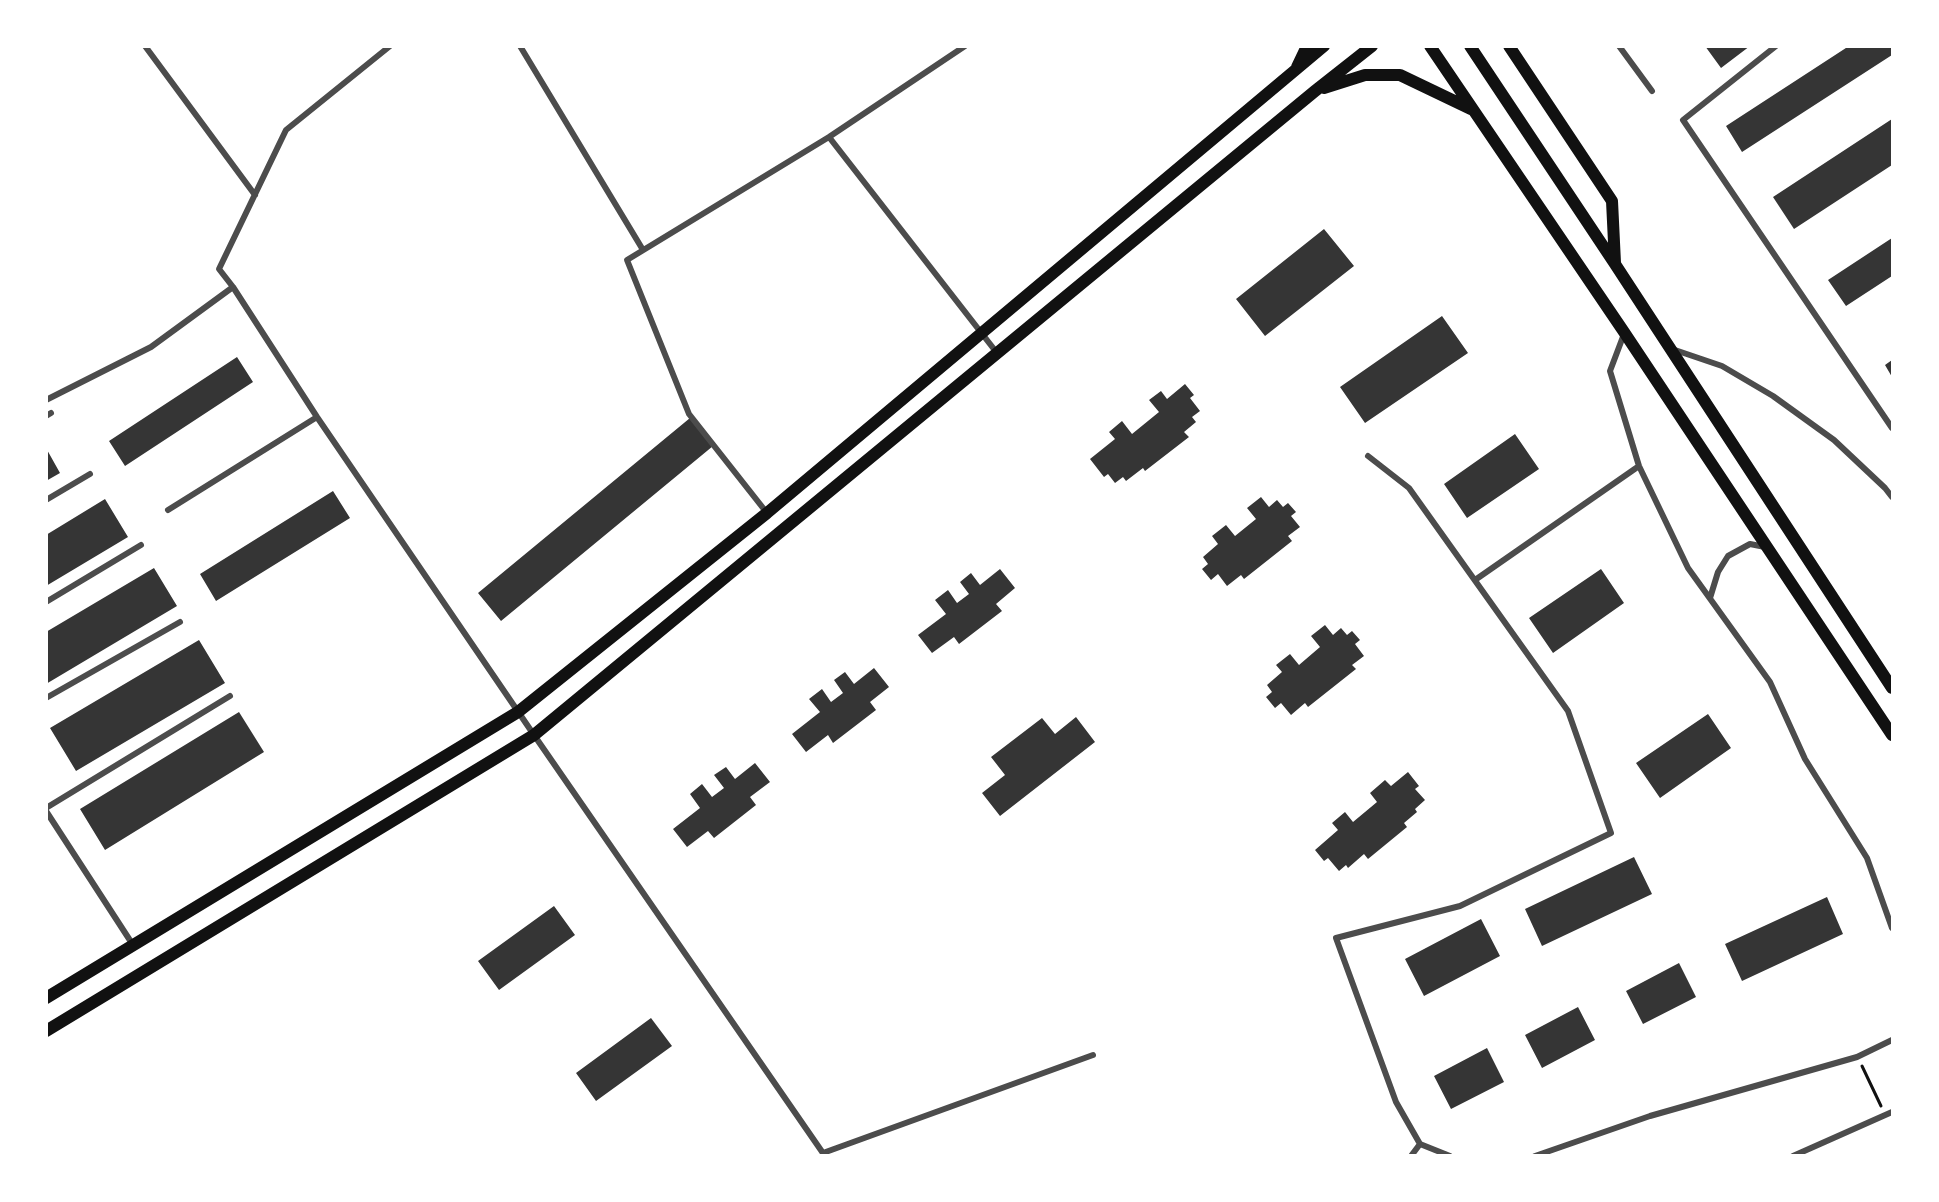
<!DOCTYPE html>
<html>
<head>
<meta charset="utf-8">
<style>
	body { margin:0 }
	#map { position:relative; width:1939px; height:1202px; overflow:hidden; background:#fff; font-family:Commissioner,sans-serif }
	canvas { display:block }
	.frame { position:absolute; inset:0; border:48px solid #fff; pointer-events:none }
</style>
</head>
<body>
<div id="map">
<canvas width="1939" height="1202"></canvas>
<div class="frame"></div>
</div>
<script>
const g = document.querySelector('canvas').getContext('2d');
g.lineJoin = 'round';
function fillPath(path, color) { g.fillStyle = color; g.fill(path, 'evenodd'); }
const shape = rows => new Path2D(rows.map(r => 'M' + r).join(''));
function strokePath(path, color, width, dash) { g.strokeStyle = color; g.lineWidth = width; g.lineCap = dash ? 'butt' : 'round'; g.setLineDash(dash || []); g.stroke(path); }
const building = shape([
	[1705,46,1750,46,1721,68],
	[1849,46,1892,46,1892,55,1742,152,1726,126],
	[1892,119,1892,165,1794,229,1773,197],
	[1324,229,1354,266,1265,336,1236,299],
	[1892,238,1892,276,1846,306,1828,280],
	[1442,316,1468,353,1365,423,1340,387],
	[237,357,253,382,125,466,109,441],
	[1892,360,1892,377,1885,365],
	[1185,384,1194,395,1190,398,1200,411,1192,417,1196,422,1184,432,1189,437,1145,471,1143,468,1126,481,1123,477,1115,483,1108,474,1104,477,1090,459,1115,439,1109,432,1122,421,1132,434,1159,412,1149,400,1161,391,1167,399],
	[690,418,713,446,501,621,478,593],
	[1515,434,1539,469,1467,518,1444,484],
	[46,448,60,473,46,481],
	[333,491,350,518,216,601,200,574],
	[1261,497,1269,507,1277,500,1283,507,1288,503,1296,512,1291,516,1300,527,1288,536,1292,541,1244,579,1241,575,1227,586,1218,574,1211,580,1202,569,1208,564,1203,557,1218,544,1212,536,1226,525,1235,536,1256,519,1247,508],
	[105,499,128,537,46,586,46,535],
	[154,568,177,606,46,684,46,632],
	[1000,569,1015,588,996,604,1002,611,959,644,954,637,932,653,918,635,946,614,935,600,948,590,957,603,969,594,960,582,971,573,980,585],
	[1601,569,1624,603,1553,653,1529,618],
	[1325,625,1333,635,1341,628,1347,635,1352,631,1360,640,1355,644,1364,656,1352,665,1356,669,1308,707,1305,703,1291,715,1281,703,1275,708,1266,697,1272,692,1267,685,1282,672,1276,665,1290,654,1299,665,1320,647,1311,636],
	[199,640,225,683,76,771,50,728],
	[874,668,889,687,870,702,876,710,833,743,828,735,806,752,792,734,820,712,809,699,822,689,831,702,843,693,834,680,845,672,854,684],
	[239,712,264,752,105,850,80,809],
	[1708,714,1731,748,1660,798,1636,763],
	[1076,717,1095,742,1000,816,982,793,1005,775,991,757,1042,718,1055,734],
	[755,763,770,782,750,797,756,805,714,838,708,831,687,847,673,829,700,808,690,794,702,784,712,797,724,788,714,775,726,767,735,779],
	[1408,772,1419,786,1415,789,1425,800,1415,809,1417,812,1404,823,1407,827,1368,859,1364,854,1348,868,1346,865,1339,871,1328,858,1324,861,1315,850,1338,830,1332,823,1345,812,1353,822,1377,802,1370,793,1385,780,1391,786],
	[1634,857,1652,894,1542,946,1525,909],
	[1827,897,1843,934,1742,981,1725,944],
	[554,906,575,935,499,990,478,961],
	[1481,919,1500,956,1424,996,1405,959],
	[1679,963,1696,997,1643,1024,1626,991],
	[1578,1007,1595,1040,1542,1068,1525,1035],
	[651,1018,672,1046,596,1101,576,1073],
	[1487,1048,1504,1082,1451,1109,1434,1076]
]);
const path = shape([
	[1862,1066,1881,1106]
]);
const minor = shape([
	[145,46,255,195],
	[520,46,643,250],
	[1619,46,1652,91],
	[1776,46,1683,120,1892,428],
	[829,137,997,353],
	[233,287,317,417,534,735,825,1156],
	[1624,334,1610,371,1639,466,1688,568,1770,682,1805,759,1867,858,1892,928],
	[1672,349,1722,366,1773,396,1834,440,1885,488,1892,497],
	[46,400,151,347,233,287,219,269,286,130,390,46],
	[46,416,51,413],
	[1368,456,1409,488,1568,711,1611,833,1460,906,1336,938,1396,1102,1420,1144,1450,1156],
	[46,500,90,474],
	[168,510,317,417],
	[767,513,689,414,627,260,829,137,965,46],
	[1475,580,1639,466],
	[1710,598,1718,572,1728,556,1750,544,1765,547],
	[46,602,141,545],
	[46,698,180,622],
	[46,808,230,696],
	[46,811,133,945],
	[823,1153,1093,1055],
	[1411,1156,1420,1144],
	[1535,1156,1650,1116,1857,1057,1892,1040],
	[1793,1156,1892,1112]
]);
const secondary = shape([
	[1430,46,1624,332,1892,735],
	[1470,46,1615,264,1892,688],
	[1509,46,1612,201,1615,263],
	[1297,67,1307,46],
	[1324,88,1365,75,1400,75,1471,109],
	[46,998,518,712,767,513,1324,46],
	[46,1031,534,735,1315,91,1372,46]
]);
fillPath(building, '#353535');
strokePath(path, '#111', 3);
strokePath(minor, '#4c4c4c', 6);
strokePath(secondary, '#111', 12);
</script>
</body>
</html>
